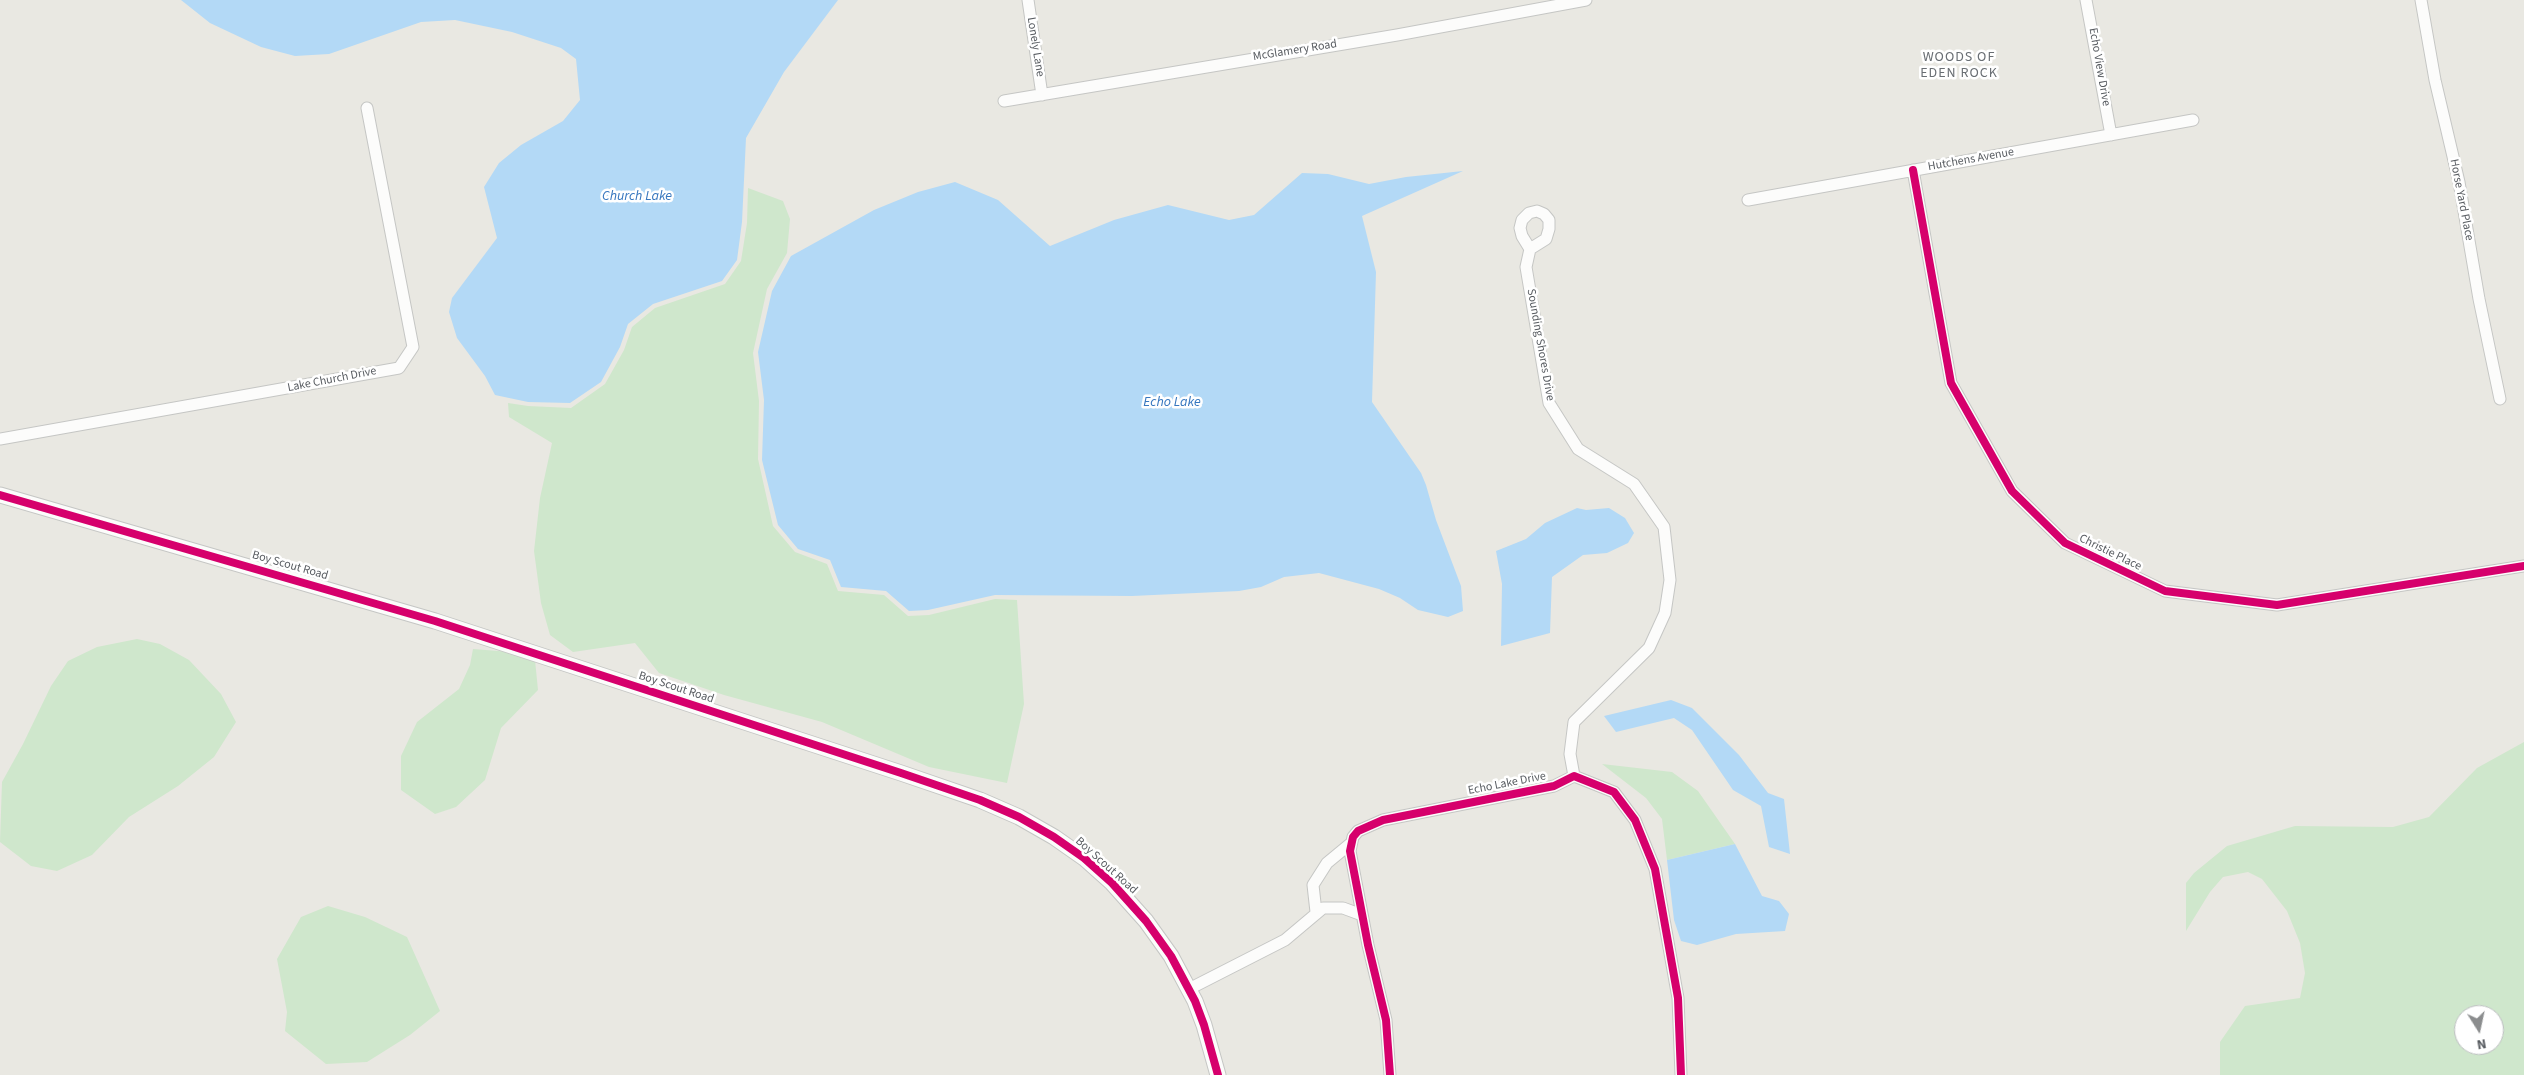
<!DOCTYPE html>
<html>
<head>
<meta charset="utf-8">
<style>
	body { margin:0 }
	#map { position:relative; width:2524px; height:1075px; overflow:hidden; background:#e9e8e2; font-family:"Source Sans 3",sans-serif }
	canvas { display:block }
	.north { position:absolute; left:2454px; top:1005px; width:50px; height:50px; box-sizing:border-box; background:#fff; border:1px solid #bcbec0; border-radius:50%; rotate:170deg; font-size:14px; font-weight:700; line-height:20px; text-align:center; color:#585c61 }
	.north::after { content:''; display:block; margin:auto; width:18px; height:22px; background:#8b8d8e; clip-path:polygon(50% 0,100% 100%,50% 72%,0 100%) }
</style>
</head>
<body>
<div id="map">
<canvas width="2524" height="1075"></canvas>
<div class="north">N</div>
</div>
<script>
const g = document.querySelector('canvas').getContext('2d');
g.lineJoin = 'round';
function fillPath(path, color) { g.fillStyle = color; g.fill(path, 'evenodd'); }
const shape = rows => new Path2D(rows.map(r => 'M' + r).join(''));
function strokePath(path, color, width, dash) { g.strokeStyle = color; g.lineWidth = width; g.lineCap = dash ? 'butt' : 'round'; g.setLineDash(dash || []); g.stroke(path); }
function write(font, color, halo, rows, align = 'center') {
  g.font = font + ' "Source Sans 3",sans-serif'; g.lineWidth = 5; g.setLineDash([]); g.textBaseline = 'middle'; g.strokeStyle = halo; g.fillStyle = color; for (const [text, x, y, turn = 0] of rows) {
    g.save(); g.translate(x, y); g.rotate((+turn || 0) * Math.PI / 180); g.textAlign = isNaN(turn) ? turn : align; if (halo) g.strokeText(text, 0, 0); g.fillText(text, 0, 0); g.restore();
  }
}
const green = shape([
	[748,188,783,201,790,219,787,253,767,289,753,353,759,401,758,459,773,526,795,552,827,564,838,591,884,595,908,616,929,615,995,599,1017,600,1024,704,1007,783,929,767,822,722,724,695,659,673,635,643,573,652,550,635,541,603,534,551,540,498,552,443,509,417,508,403,528,406,571,408,605,384,624,350,632,327,655,308,725,284,741,261,747,223],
	[137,639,160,644,189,660,221,694,236,722,214,757,178,786,129,817,92,855,57,871,31,866,0,842,2,782,23,744,51,686,68,661,97,647],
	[473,649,511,652,535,660,538,690,501,728,485,780,456,807,435,814,401,790,401,756,417,722,459,689,470,665],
	[2524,742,2524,1075,2220,1075,2220,1042,2245,1006,2300,998,2305,973,2300,943,2287,911,2262,879,2248,872,2223,877,2210,892,2186,931,2186,883,2194,873,2227,846,2295,826,2393,827,2429,817,2477,768],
	[2464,1015,2494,1015,2494,1045,2464,1045],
	[1602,764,1672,772,1698,791,1735,844,1667,860,1662,819,1646,798],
	[328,906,365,917,407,937,440,1011,410,1035,367,1062,326,1064,285,1031,287,1012,277,959,301,917]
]);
const water = shape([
	[181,0,838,0,784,72,746,138,742,222,737,260,722,281,653,304,628,324,620,347,601,382,570,403,528,402,495,395,485,376,457,338,449,312,452,298,497,238,484,187,499,163,521,145,563,121,580,100,576,59,561,48,512,32,455,20,421,22,329,54,295,56,261,47,210,23],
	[1463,171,1362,216,1376,272,1372,402,1421,473,1426,485,1436,520,1461,586,1463,611,1448,617,1418,610,1400,598,1379,589,1319,573,1284,577,1261,587,1239,591,1132,596,995,595,928,610,909,611,886,591,841,587,830,560,798,549,778,525,762,460,764,400,758,352,772,291,791,256,874,210,918,192,955,182,998,200,1050,246,1114,220,1168,205,1229,220,1254,215,1302,173,1328,174,1369,184,1406,177],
	[1577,508,1586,510,1609,508,1625,518,1634,533,1628,543,1607,553,1583,555,1552,577,1550,633,1501,646,1502,584,1496,551,1526,539,1545,523],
	[1671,700,1692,708,1739,755,1768,793,1784,799,1790,854,1769,847,1761,806,1733,790,1692,730,1674,718,1616,732,1604,716],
	[1735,844,1762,896,1779,901,1789,914,1785,931,1736,934,1697,945,1681,941,1674,920,1667,860]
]);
const minor = shape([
	[1028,0,1042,95],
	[2086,0,2111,135],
	[2421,0,2435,80,2459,182,2479,299,2500,399],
	[1004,101,1397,35,1586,0],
	[1913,170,1951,383,2012,491,2065,543,2165,591,2277,605,2524,566],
	[1748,200,2193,120],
	[1530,249,1522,236,1520,228,1522,220,1529,213,1537,211,1544,214,1549,220,1549,229,1546,239,1530,249,1526,267,1549,403,1578,449,1634,484,1664,527,1670,580,1665,613,1649,648,1574,722,1570,754,1574,776],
	[0,439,399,368,413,347,367,108],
	[1316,912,1313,885,1327,863,1350,844],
	[1189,989,1285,940,1323,908,1343,908,1362,915],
	[1390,1075,1386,1020,1368,945,1350,851,1353,837,1358,831,1383,820,1554,786,1574,776,1614,792,1635,820,1655,869,1678,998,1681,1075]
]);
const tertiary = shape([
	[0,495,435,621,901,773,980,800,1019,817,1054,837,1084,858,1112,883,1146,921,1171,956,1195,1001,1204,1025,1218,1075]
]);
const cycleway = shape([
	[1913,170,1951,383,2012,491,2065,543,2165,591,2277,605,2524,566],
	[0,495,435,621,901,773,980,800,1019,817,1054,837,1084,858,1112,883,1146,921,1171,956,1195,1001,1204,1025,1218,1075],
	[1390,1075,1386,1020,1368,945,1350,851,1353,837,1358,831,1383,820,1554,786,1574,776,1614,792,1635,820,1655,869,1678,998,1681,1075]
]);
const streetNames = [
	["Lonely Lane",1035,47,81],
	["McGlamery Road",1295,51,-9],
	["Echo View Drive",2099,67,80],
	["Hutchens Avenue",1971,160,-10],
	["Horse Yard Place",2461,200,79],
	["Sounding Shores Drive",1540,345,80],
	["Lake Church Drive",332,380,-11],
	["Christie Place",2110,553,26],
	["Boy Scout Road",290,566,16],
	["Boy Scout Road",676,688,18],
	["Echo Lake Drive",1507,784,-11],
	["Boy Scout Road",1106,866,42]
];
const neighbourhoodNames = [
	["WOODS OF",1959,58],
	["EDEN ROCK",1959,74]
];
const waterNames = [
	["Church Lake",637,197],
	["Echo Lake",1172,403]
];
fillPath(green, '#cfe7cc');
fillPath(water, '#b3d9f6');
strokePath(minor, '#c5c6c4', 13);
strokePath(tertiary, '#c5c6c4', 17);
strokePath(minor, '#fcfcfb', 11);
strokePath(tertiary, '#fcfcfb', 15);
strokePath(cycleway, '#d6006c', 8);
write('12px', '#585c61', '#fff', streetNames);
g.letterSpacing = '1px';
write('14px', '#696e73', '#fff', neighbourhoodNames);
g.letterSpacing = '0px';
write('italic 14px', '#3777bf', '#fff', waterNames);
</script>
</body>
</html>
